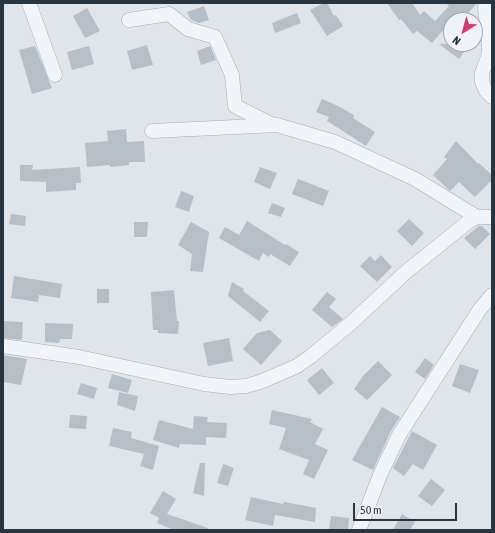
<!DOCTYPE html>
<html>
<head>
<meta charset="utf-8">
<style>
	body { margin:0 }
	#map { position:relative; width:495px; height:533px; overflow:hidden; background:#dfe5e9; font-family:"Asap Condensed",sans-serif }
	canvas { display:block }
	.frame { position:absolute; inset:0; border:4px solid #273541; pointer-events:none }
	.north { position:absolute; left:443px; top:12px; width:40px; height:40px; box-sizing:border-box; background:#eff3f7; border:1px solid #9fa7ae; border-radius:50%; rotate:217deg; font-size:11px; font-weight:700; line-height:16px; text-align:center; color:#273541 }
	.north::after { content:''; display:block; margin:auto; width:14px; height:18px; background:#d73b6c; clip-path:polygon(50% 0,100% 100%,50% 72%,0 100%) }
	.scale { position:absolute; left:353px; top:503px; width:104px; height:18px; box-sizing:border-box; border:2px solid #273541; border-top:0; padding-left:5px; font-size:12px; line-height:14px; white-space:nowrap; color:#273541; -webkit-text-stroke:3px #eff3f7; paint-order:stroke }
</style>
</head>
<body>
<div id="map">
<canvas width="495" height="533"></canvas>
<div class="frame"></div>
<div class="north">N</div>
<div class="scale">50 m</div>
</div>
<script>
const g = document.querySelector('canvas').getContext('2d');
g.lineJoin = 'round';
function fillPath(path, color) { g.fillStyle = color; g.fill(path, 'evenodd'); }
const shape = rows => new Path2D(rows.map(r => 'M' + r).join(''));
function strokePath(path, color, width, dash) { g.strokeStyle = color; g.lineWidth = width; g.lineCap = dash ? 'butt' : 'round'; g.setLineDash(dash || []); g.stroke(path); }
const building = shape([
	[324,3,327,3,334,16,336,15,343,26,327,36,310,10],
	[387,3,412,3,420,15,424,11,435,21,449,6,446,3,477,3,463,19,457,14,432,43,417,31,413,34,401,19,399,20],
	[204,6,209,20,199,23,191,20,187,12],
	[87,8,100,31,85,38,73,16],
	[297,13,301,23,275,33,272,23],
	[439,44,470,44,459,59],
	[147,45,153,65,132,70,127,51],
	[35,46,52,88,32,94,19,50],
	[89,46,94,64,72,70,67,52],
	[210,46,216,60,201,65,197,51],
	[322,99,336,105,354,115,353,118,375,132,366,146,327,121,329,117,316,112],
	[126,129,127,142,144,141,145,162,129,162,129,165,110,167,110,165,87,167,85,143,108,141,107,131],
	[456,141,478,164,479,163,492,175,492,180,475,197,459,182,450,191,433,175,447,159,444,157],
	[20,165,33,165,32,170,80,167,81,183,76,183,76,190,46,192,46,182,20,181],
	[260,167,277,173,270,189,254,182],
	[298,179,329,191,323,206,292,194],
	[181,191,194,196,189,212,175,207],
	[272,203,285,208,281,217,268,213],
	[11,214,26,216,25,226,9,224],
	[409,219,424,233,412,246,397,231],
	[247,221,285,245,286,244,299,252,290,266,270,254,269,257,263,253,259,261,219,238,225,227,239,235],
	[134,222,148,222,147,237,134,237],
	[191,222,209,232,203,272,190,271,192,254,178,245],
	[479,226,482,226,490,234,475,249,464,238],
	[381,255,392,267,377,282,360,266,370,256,375,261],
	[14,276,62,284,60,298,39,295,38,302,11,298],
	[232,282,244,289,243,291,269,311,260,322,228,296],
	[97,289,109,289,109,303,97,303],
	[174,290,177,321,179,321,178,334,158,333,158,330,153,330,151,292],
	[327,292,336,299,329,307,343,319,332,327,312,310],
	[3,321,23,322,22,340,3,338],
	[45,323,73,324,72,339,60,339,59,343,45,342],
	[270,330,282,341,261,365,243,349,257,333],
	[229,338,233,361,208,366,203,343],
	[3,355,27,359,21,385,3,382],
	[425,358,434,365,425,379,415,372],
	[378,361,392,375,367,400,354,389,363,376],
	[460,364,479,370,470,393,452,386],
	[322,368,334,383,319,395,307,380],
	[112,374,132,380,128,393,108,388],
	[81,383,97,388,94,399,77,394],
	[119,392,138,396,135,411,117,405],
	[382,407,400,417,391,431,373,470,352,460],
	[272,410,312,419,310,422,323,429,315,444,328,450,314,479,303,474,309,460,279,449,286,428,269,424],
	[70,415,87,416,86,429,69,428],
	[194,416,208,417,207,422,227,423,226,438,206,437,206,445,180,444,179,448,153,440,159,420,193,429],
	[113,428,132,432,131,438,159,446,153,470,140,466,144,454,109,446],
	[412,431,437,445,423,470,413,464,404,476,393,468],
	[200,463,205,463,204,496,193,493],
	[223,464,234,468,228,486,217,483],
	[431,479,445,490,432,506,418,496],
	[163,491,176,499,167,514,208,528,208,530,174,530,157,523,159,518,150,513],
	[251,497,283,504,284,502,316,508,315,522,275,515,273,526,245,520],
	[402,514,415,522,410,530,393,530],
	[331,516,349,518,348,530,329,530]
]);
const minor = shape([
	[29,3,55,75],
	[487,3,485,7,489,45,489,54,482,73,482,82,486,91,492,97],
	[129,20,169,14,188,29,215,37,232,75,235,106,271,124],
	[152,131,277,125,335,142,415,179,477,217],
	[3,346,79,357,204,384,230,387,246,386,260,382,297,366,310,357,351,323,406,272,468,222,477,217,492,217],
	[359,530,380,475,399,435,480,309,492,295]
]);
fillPath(building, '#b6bfc6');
strokePath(minor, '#a4adb3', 15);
strokePath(minor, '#f2f5f7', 14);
</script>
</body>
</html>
